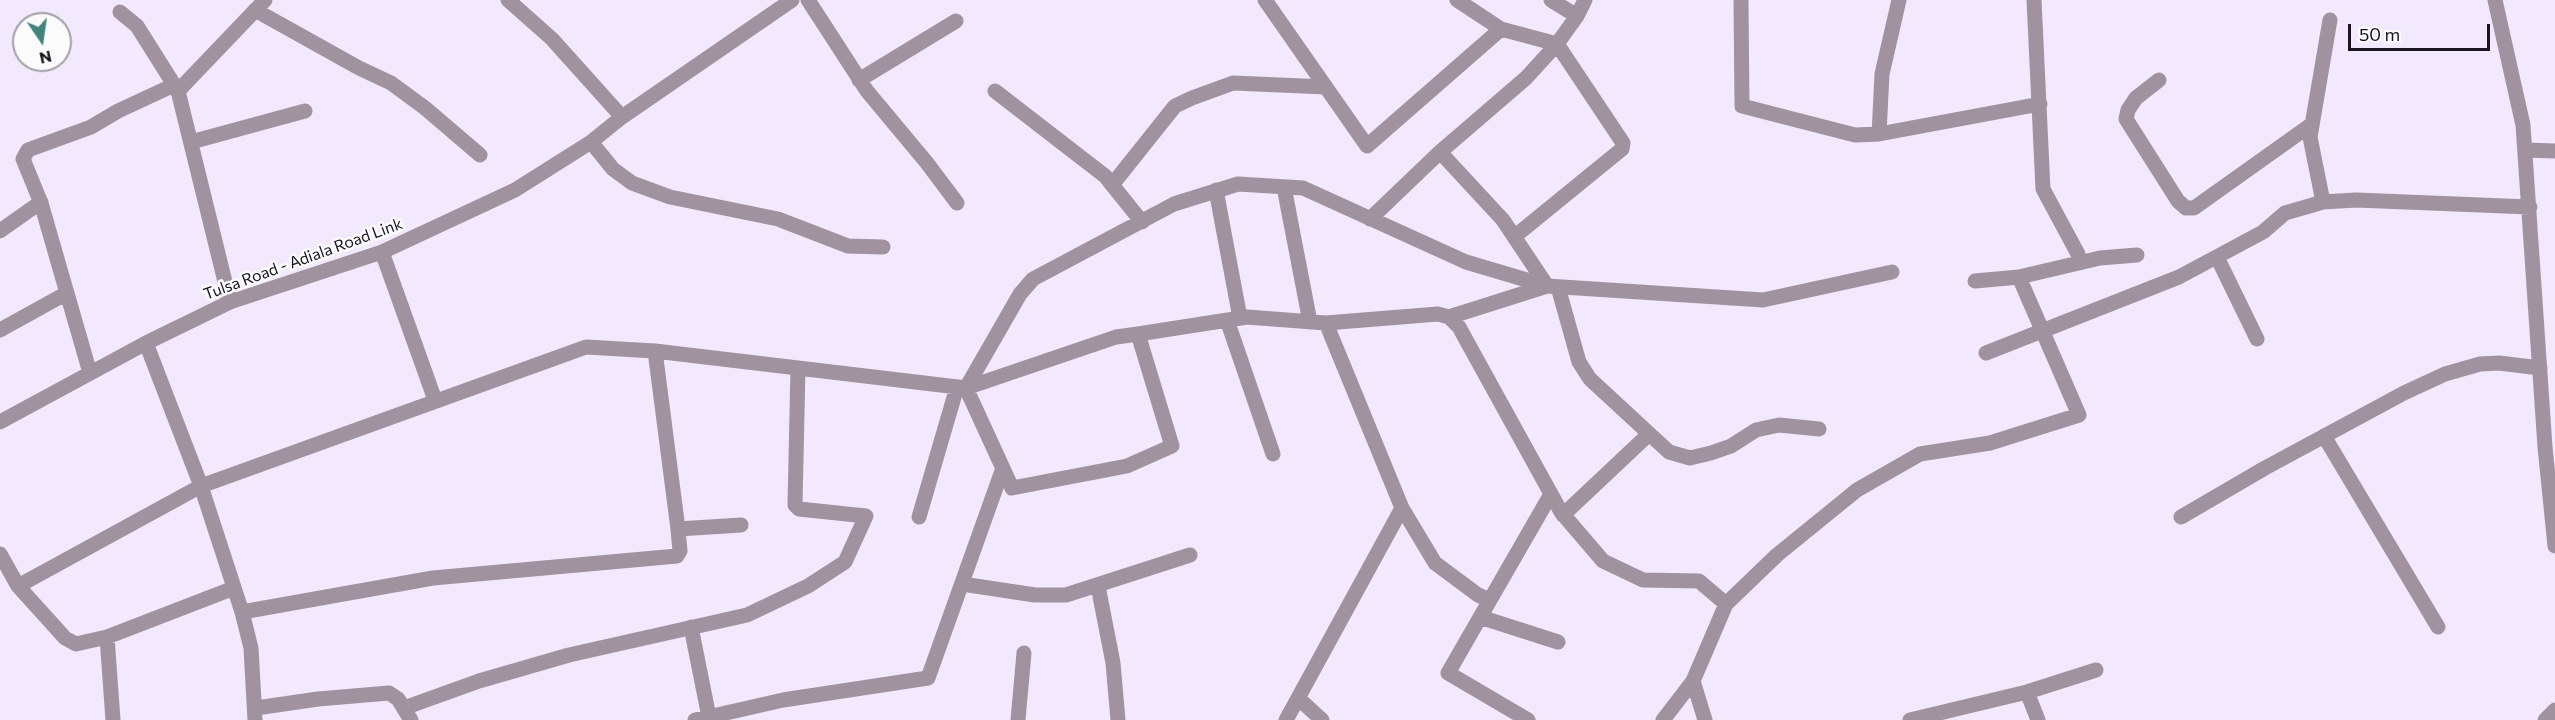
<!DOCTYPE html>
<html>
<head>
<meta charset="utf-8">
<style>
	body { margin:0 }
	#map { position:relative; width:2555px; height:720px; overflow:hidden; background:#f2e9fe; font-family:Commissioner,sans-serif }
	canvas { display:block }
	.north { position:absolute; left:12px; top:12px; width:60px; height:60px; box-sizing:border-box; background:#fbfbfb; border:2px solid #a19fa3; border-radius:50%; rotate:167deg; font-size:16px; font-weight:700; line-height:24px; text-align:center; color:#191420 }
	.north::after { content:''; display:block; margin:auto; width:21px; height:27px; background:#40857b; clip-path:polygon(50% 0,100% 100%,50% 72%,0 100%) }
	.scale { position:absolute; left:2348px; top:24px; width:142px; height:27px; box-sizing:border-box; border:3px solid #191420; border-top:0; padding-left:8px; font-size:18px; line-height:21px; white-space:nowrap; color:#191420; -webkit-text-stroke:4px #fbfbfb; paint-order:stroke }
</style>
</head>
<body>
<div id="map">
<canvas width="2555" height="720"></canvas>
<div class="north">N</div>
<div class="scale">50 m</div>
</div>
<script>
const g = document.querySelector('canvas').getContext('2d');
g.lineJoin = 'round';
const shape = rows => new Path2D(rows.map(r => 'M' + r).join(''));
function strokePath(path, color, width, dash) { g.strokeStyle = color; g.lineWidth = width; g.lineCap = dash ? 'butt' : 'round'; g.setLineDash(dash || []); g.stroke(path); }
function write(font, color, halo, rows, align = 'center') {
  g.font = font + ' Commissioner,sans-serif'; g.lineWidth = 5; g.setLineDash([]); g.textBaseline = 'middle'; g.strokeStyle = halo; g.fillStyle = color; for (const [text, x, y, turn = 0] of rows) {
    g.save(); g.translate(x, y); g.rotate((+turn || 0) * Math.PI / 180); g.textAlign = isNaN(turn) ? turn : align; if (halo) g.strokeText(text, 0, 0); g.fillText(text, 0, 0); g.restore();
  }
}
const street = shape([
	[508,0,552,39,622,117],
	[808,0,867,91,927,163,957,203],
	[1265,0,1367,146,1501,29],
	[1457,0,1501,29,1557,44,1623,143,1622,149,1514,237],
	[1551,0,1577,16],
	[1741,0,1742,106,1855,135,1879,134,2040,104],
	[2034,0,2043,189,2078,254],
	[2495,0,2523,125,2545,447,2555,546],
	[255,10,359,68,391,83,425,108,480,155],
	[120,12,137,26,178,91,230,302],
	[859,80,956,21],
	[2159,80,2136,98,2128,110,2126,119,2178,201,2186,208,2194,208,2312,124],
	[178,91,265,0],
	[995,91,1105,176,1142,222],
	[1879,134,1882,74,1899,0],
	[191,142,305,111],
	[591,142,613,169,632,183,670,197,778,219,848,246,883,247],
	[2526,150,2555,151],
	[1440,152,1503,220,1547,286,1449,317],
	[1112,185,1175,106,1192,98,1233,83,1326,87],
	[1284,187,1310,322],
	[1216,190,1240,318],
	[2323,202,2310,137,2330,20],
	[1370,219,1440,152,1526,78,1557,44,1577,16,1585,0],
	[0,231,41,202],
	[382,252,435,400],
	[2217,257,2257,339],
	[1975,281,2019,277,2100,258,2137,255],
	[1558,287,1579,362,1590,379,1669,452,1690,458,1711,453,1731,446,1756,430,1779,425,1819,429],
	[1227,320,1273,454],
	[1326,323,1402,508,1435,563,1478,595,1490,600],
	[0,330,67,293],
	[146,343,201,486,242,612,251,648,255,720],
	[1986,353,2179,277,2263,232,2285,213,2323,202,2356,200,2530,207],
	[90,373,41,203,23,159,28,150,91,127,118,111,174,85],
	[966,388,1020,294,1033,279,1174,204,1238,184,1303,188,1466,262,1547,286,1763,300,1892,272],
	[966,388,1116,337,1138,334,1247,317,1326,323,1438,314,1449,317,1459,327,1561,512,1603,561,1643,580,1699,581,1726,604],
	[0,422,146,343,230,302,382,252,515,190,591,142,622,117,792,0],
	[2324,436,2438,627],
	[1563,515,1649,434],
	[919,517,957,387],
	[2181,517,2265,468,2404,393,2445,374,2480,364,2499,363,2540,368],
	[678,529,741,525],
	[0,554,18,586,65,638,76,644,107,637,234,588],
	[962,584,1035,595,1066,595,1190,555],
	[18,586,201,486,586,347,655,351,966,388,1012,488,1127,466,1172,446,1138,334],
	[1098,586,1113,663,1118,720],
	[242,612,433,578,677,556,680,551,678,529,655,351],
	[1480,617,1558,642],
	[691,627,709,717],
	[107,637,113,720],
	[1693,681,1705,720],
	[2027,692,2038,720],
	[1298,698,1322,720],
	[256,708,318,699,389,693,398,699,411,720],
	[404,708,479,681,569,655,747,615,808,586,845,562,866,516,799,509,795,505,798,368],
	[695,720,783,700,928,678,1003,468],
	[1018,720,1024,653],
	[1286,720,1402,508],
	[1528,720,1448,673,1551,494],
	[1663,720,1693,681,1726,604,1777,555,1857,490,1920,454,1990,443,2079,415,2019,277],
	[1910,720,2027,692,2096,670],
	[2545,720,2555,710]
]);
const streetNames = [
	["Tulsa Road - Adiala Road Link",303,259,-20]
];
strokePath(street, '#a0939f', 15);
write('16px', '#191420', '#fbfbfb', streetNames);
</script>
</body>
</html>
